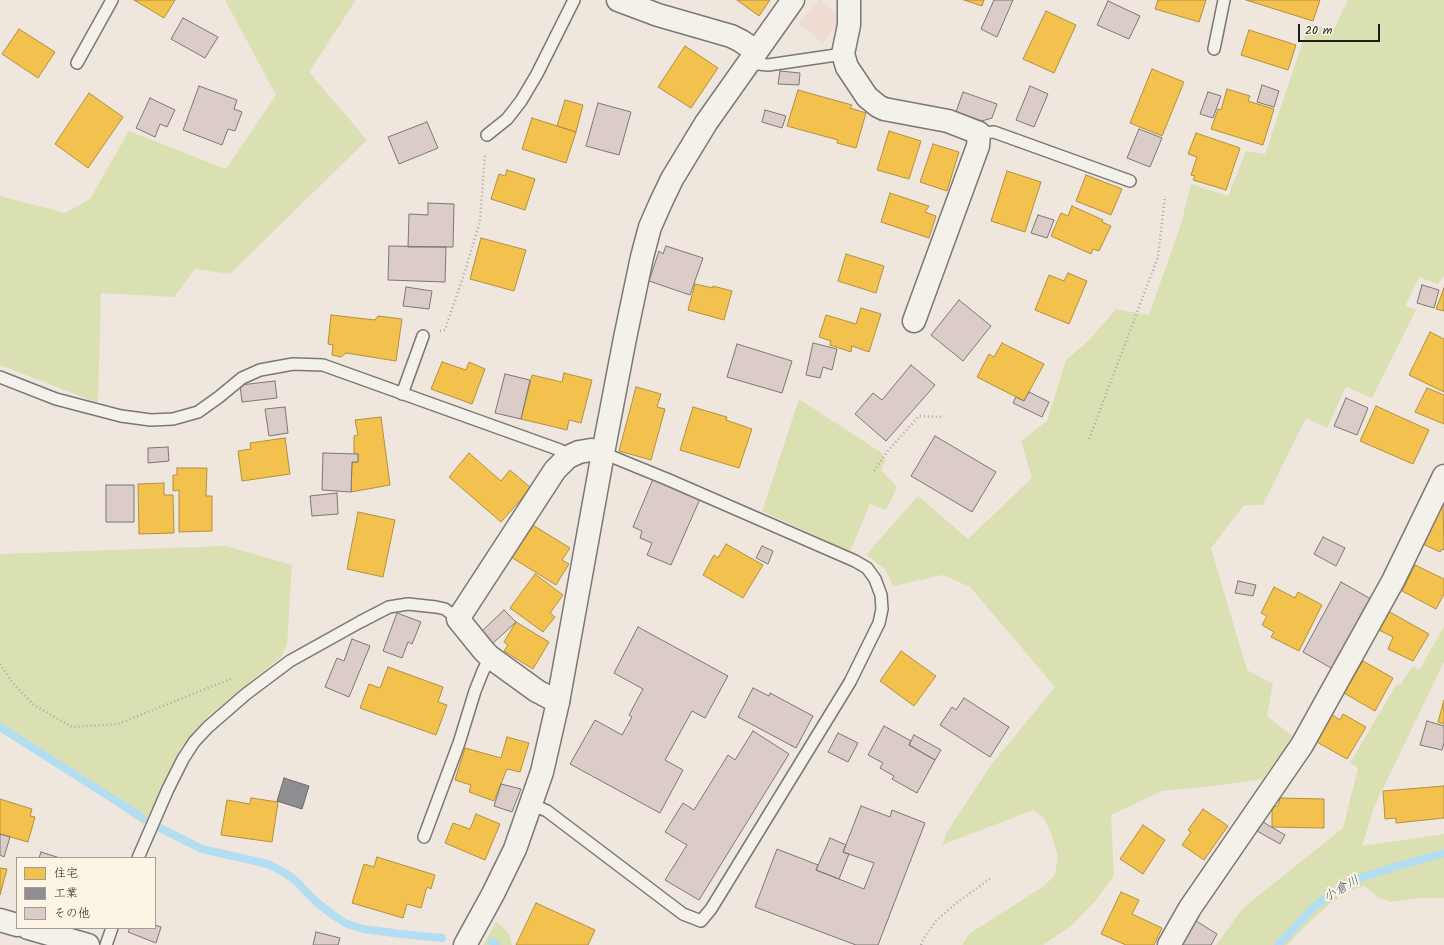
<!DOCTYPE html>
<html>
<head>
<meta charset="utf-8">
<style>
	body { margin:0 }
	#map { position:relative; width:1444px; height:945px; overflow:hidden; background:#efe6de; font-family:Kalam,"Klee One",sans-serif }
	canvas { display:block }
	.legend { position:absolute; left:16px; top:857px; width:140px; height:72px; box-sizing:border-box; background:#fcf5e5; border:1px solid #a29e95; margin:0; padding:5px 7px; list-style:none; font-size:12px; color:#1c1c1c }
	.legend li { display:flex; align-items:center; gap:8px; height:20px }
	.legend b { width:20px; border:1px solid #a29e95 }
	.scale { position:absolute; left:1298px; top:24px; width:82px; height:18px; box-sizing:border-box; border:2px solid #1c1c1c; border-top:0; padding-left:5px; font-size:12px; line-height:14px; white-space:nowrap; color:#1c1c1c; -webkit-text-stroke:3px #fcf5e5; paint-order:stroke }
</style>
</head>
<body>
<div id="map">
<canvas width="1444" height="945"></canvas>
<ul class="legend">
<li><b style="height:11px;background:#f2c14e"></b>住宅</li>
<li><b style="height:11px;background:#8d8d92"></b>工業</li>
<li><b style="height:11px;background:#dcccc7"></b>その他</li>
</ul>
<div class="scale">20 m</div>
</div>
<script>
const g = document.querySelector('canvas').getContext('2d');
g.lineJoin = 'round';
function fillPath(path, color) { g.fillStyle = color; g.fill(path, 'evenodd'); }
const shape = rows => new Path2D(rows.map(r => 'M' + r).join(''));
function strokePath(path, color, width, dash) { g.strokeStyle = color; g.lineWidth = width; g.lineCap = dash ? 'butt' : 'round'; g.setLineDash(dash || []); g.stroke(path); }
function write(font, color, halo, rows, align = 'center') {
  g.font = font + ' Kalam,"Klee One",sans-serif'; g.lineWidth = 4; g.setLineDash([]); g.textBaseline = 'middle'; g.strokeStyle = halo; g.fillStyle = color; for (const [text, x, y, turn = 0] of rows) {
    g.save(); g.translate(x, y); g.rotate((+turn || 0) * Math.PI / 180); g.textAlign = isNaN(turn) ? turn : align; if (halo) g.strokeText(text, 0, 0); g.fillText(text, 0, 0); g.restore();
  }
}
const built = shape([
	[819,0,821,0,837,13,839,23,823,43,799,24]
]);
const green = shape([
	[225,0,356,0,309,72,367,140,230,274,195,269,174,297,101,293,98,403,0,365,0,196,65,213,90,199,129,131,226,169,276,95],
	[1348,0,1444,0,1444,276,1438,284,1419,277,1405,306,1416,310,1372,398,1346,387,1327,428,1306,418,1263,505,1244,505,1211,548,1247,670,1273,684,1267,716,1294,737,1262,779,1213,786,1162,791,1111,815,1114,875,1098,898,1072,925,1043,945,962,945,969,934,1044,886,1055,875,1058,857,1052,836,1044,818,1033,810,942,845,947,832,991,765,1055,687,970,587,943,575,893,586,885,569,866,555,918,496,968,539,1032,478,1021,441,1047,421,1066,360,1087,342,1116,309,1149,315,1181,224,1191,184,1228,196,1246,151,1265,154,1309,23,1333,31],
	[799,399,882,453,885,460,881,470,897,487,886,510,870,504,850,552,762,511],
	[226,546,292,565,287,645,281,657,206,718,181,747,144,825,0,723,0,554],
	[1444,626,1444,662,1374,807,1362,846,1444,834,1444,898,1418,898,1391,902,1379,898,1364,886,1354,889,1331,903,1306,925,1287,945,1216,945,1243,908,1343,828,1358,768,1350,763,1396,685,1401,684,1412,667,1420,669],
	[496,922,503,927,510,936,512,945,483,945]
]);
const homes = shape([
	[134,0,175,0,164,18,134,0],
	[737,0,770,0,759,16,737,0],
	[964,0,984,0,982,6,964,0],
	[1158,0,1206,0,1199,22,1155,9,1158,0],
	[1246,0,1320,0,1313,21,1246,0],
	[1046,11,1076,25,1054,73,1023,59,1046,11],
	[19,29,55,52,38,78,2,54,19,29],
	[1249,30,1296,45,1288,70,1241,55,1249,30],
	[685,46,718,68,691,108,658,87,685,46],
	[1152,69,1184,82,1162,136,1130,123,1152,69],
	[1227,89,1250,96,1248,101,1274,109,1263,145,1211,129,1218,109,1221,110,1227,89],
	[798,90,852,105,850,108,866,113,856,148,837,143,838,140,787,126,798,90],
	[89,93,123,117,88,168,55,144,89,93],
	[565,100,583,105,576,132,557,126,565,100],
	[532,118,576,132,566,163,522,149,532,118],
	[889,131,921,141,909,179,877,170,889,131],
	[1196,133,1240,148,1226,190,1193,180,1195,176,1191,175,1197,157,1188,154,1196,133],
	[933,144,959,152,947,191,920,182,933,144],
	[507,170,535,179,525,210,491,199,499,174,505,176,507,170],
	[1007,171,1041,182,1025,232,991,221,1007,171],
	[1086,175,1122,189,1111,215,1076,201,1086,175],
	[890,193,929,206,925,212,936,216,929,238,881,222,890,193],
	[1072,206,1103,220,1102,222,1111,226,1099,251,1093,249,1091,254,1051,236,1061,213,1068,216,1072,206],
	[481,238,526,250,514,291,470,279,481,238],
	[846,254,884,266,876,293,838,281,846,254],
	[1068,273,1087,281,1069,324,1035,310,1049,275,1064,281,1068,273],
	[695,284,713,288,713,286,732,291,724,320,688,310,695,284],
	[1444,288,1444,311,1436,309,1444,288],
	[861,308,881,314,869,352,852,346,851,352,830,345,831,341,819,337,826,315,856,324,861,308],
	[331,315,375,320,378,316,402,319,396,361,346,353,341,357,332,355,333,345,328,344,331,315],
	[1430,332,1444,339,1444,392,1409,375,1430,332],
	[1002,343,1044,364,1024,401,977,377,989,354,994,357,1002,343],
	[442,362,466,370,469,362,485,369,472,404,431,389,442,362],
	[564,373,592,380,581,423,569,420,567,430,521,419,532,375,562,382,564,373],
	[636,387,661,394,657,407,665,409,651,460,619,451,636,387],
	[1427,388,1444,395,1444,424,1415,412,1427,388],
	[1376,406,1429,430,1413,464,1360,441,1376,406],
	[693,407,727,417,726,420,752,429,739,468,680,450,693,407],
	[381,417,390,485,351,492,352,462,358,462,358,454,354,454,354,436,358,435,355,420,381,417],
	[285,438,290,474,242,481,238,451,251,449,250,443,285,438],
	[469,453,501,481,510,470,531,488,501,522,449,477,469,453],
	[177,468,207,468,206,496,212,496,212,531,179,532,179,490,173,491,173,475,177,475,177,468],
	[164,483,164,495,173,495,174,533,139,534,138,484,164,483],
	[1443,502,1444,550,1442,549,1440,552,1423,544,1443,502],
	[358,512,395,520,383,577,347,569,358,512],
	[531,524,570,548,562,560,569,564,556,585,511,557,531,524],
	[726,544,763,565,743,598,703,575,714,555,718,558,726,544],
	[1415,565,1444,579,1444,594,1436,609,1402,591,1415,565],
	[535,574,563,595,550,613,555,617,543,632,510,608,535,574],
	[1274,587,1295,598,1298,592,1322,605,1299,651,1271,637,1274,632,1262,625,1267,616,1261,613,1274,587],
	[1388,611,1429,634,1413,661,1388,649,1393,637,1379,630,1388,611],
	[516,622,549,642,533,669,504,651,508,645,504,642,516,622],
	[901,651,936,676,914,706,880,681,901,651],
	[1363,661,1393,678,1375,711,1344,693,1363,661],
	[388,667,443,687,438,702,447,705,436,735,360,708,369,684,380,688,388,667],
	[1444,700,1444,724,1438,722,1444,700],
	[1331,714,1340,720,1343,714,1366,727,1347,759,1315,741,1331,714],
	[507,737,529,743,520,772,507,769,494,801,469,792,471,785,455,780,465,748,501,758,507,737],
	[1444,786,1444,818,1396,823,1396,818,1385,819,1383,791,1444,786],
	[251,798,278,802,272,842,221,835,227,800,250,804,251,798],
	[1280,798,1324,799,1324,828,1272,827,1272,806,1278,806,1280,798],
	[0,799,32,809,30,816,35,817,28,842,0,834,0,799],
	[1203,809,1228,826,1204,860,1182,845,1191,832,1188,830,1203,809],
	[476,814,500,824,485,860,445,843,453,823,470,829,476,814],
	[1143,825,1165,840,1143,874,1120,859,1143,825],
	[377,857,435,875,431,889,427,887,421,908,407,904,403,918,352,903,364,864,374,867,377,857],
	[0,868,7,869,0,895,0,868],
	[1121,892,1139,900,1132,914,1162,928,1154,945,1126,945,1101,934,1121,892],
	[536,903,595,930,588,945,516,945,536,903]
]);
const industry = shape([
	[284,778,309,786,302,809,277,801,284,778]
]);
const stream = shape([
	[0,727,143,818],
	[158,827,202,849,268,864,285,873,295,880,315,901,333,915,345,923,363,929,402,934,442,938],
	[492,942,496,945],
	[1278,945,1316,905,1335,892,1357,879,1398,866,1444,853]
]);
const building = shape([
	[994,0,1013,0,997,37,981,29,994,0],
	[1108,1,1140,16,1129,39,1097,25,1108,1],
	[183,18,218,37,205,58,171,39,183,18],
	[780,71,800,73,799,85,778,84,780,71],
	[1262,85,1279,91,1274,107,1257,102,1262,85],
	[199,86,237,100,234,109,242,112,235,131,228,129,222,145,183,130,199,86],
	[1030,86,1048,94,1034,127,1016,120,1030,86],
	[963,92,997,104,992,118,982,121,956,112,963,92],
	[1208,92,1221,96,1213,118,1200,114,1208,92],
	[150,98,175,110,167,127,160,124,155,137,136,128,150,98],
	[598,103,631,112,619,155,586,146,598,103],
	[765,110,786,116,782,128,762,122,765,110],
	[427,122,438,148,399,164,388,137,427,122],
	[1139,129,1162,138,1150,167,1127,158,1139,129],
	[428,203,454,204,453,247,408,247,409,214,428,215,428,203],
	[1038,215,1054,220,1047,238,1031,233,1038,215],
	[389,246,446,247,445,282,388,280,389,246],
	[666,246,703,258,690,295,649,281,659,251,663,254,666,246],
	[1422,285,1439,290,1434,308,1417,303,1422,285],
	[406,287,432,291,429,309,403,306,406,287],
	[959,300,991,326,963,361,931,335,959,300],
	[813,343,837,349,832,370,823,367,820,378,806,375,813,343],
	[737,344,792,361,782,393,727,377,737,344],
	[911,365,935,385,886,441,855,414,873,393,882,400,911,365],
	[505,374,530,380,521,419,495,413,505,374],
	[275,381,277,398,242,402,240,385,275,381],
	[1029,392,1049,402,1042,417,1013,403,1016,397,1024,401,1029,392],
	[1346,398,1368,408,1357,435,1334,426,1346,398],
	[285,407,288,433,269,436,265,409,285,407],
	[935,436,996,472,972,512,911,476,935,436],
	[168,447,169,461,148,463,148,448,168,447],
	[323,453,358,454,358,462,352,462,351,492,322,490,323,453],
	[653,479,700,499,671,565,647,555,652,543,640,538,642,531,633,527,653,479],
	[106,485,134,485,134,522,106,522,106,485],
	[337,493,338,514,312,516,310,496,337,493],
	[1323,537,1345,548,1336,566,1314,554,1323,537],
	[762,546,773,551,768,564,756,558,762,546],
	[1238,581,1256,585,1253,596,1235,593,1238,581],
	[1341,582,1371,599,1333,669,1303,652,1341,582],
	[504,610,516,622,492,644,481,632,504,610],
	[397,613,421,622,412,644,408,642,402,658,383,651,397,613],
	[638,627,728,676,705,718,692,711,665,760,683,770,660,813,570,764,595,720,622,735,632,717,629,715,643,689,614,673,638,627],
	[352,639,370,646,349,697,325,687,337,658,344,661,352,639],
	[753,688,769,696,770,693,813,716,796,748,738,717,753,688],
	[964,698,1009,727,990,757,940,725,952,707,956,710,964,698],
	[1427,721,1444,726,1444,743,1442,750,1420,745,1427,721],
	[884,726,911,741,909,745,935,760,917,793,892,779,894,776,880,768,883,763,868,755,884,726],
	[753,731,789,754,699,900,665,880,687,845,665,832,683,803,694,810,728,755,735,760,753,731],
	[838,733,858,743,848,762,828,752,838,733],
	[914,735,941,750,935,760,909,745,914,735],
	[501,784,521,789,512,812,494,806,501,784],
	[861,806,890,817,892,810,925,823,878,945,856,945,755,907,777,849,818,865,816,870,864,889,874,863,843,852,861,806],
	[1263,822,1285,835,1280,844,1257,831,1263,822],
	[0,834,10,837,4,857,0,855,0,834],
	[830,838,846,845,843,852,849,854,839,879,816,870,830,838],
	[41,852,60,858,39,858,41,852],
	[1196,921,1217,934,1211,945,1181,945,1196,921],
	[155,925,161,927,156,943,128,932,130,928,155,928,155,925],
	[316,932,340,938,338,945,313,945,316,932]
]);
const path = shape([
	[440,331,445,330,466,268,480,221,485,154],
	[1089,439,1158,257,1165,196],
	[874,471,887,452,919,416,943,417],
	[0,664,12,682,34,705,72,727,118,724,233,678],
	[921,945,925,936,937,920,955,904,991,878]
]);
const lane = shape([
	[1214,49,1224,0],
	[77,63,112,0],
	[748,63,768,65,843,54],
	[979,133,994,132,1130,181],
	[487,135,507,119,521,101,537,74,574,0],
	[0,377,56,399,121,416,151,420,173,419,198,412,219,397,242,378,260,370,293,364,323,365,560,450,568,457],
	[402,394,423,336],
	[531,804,547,811,683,914,701,921,711,909,850,682,879,623,882,609,881,595,875,579,867,568,855,561,669,480,603,453],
	[424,837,459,743,475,691,483,671,490,657],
	[138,858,168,789,183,759,194,742,208,727,246,694,290,661,360,622,389,607,408,604,436,607,445,609,458,619],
	[106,945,112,928]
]);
const street = shape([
	[618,0,658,15,731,36,741,41,756,51],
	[849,0,849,25,843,54,847,67,867,97,878,106,884,109,948,121,979,133,978,146,914,321],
	[558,702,537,691,490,657,484,651,458,619,555,470,568,457,579,452,591,450,603,453],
	[0,920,17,925],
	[28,928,88,945],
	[1169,945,1190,908,1302,745,1393,581,1444,476]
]);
const secondary = shape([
	[465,945,493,894,515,849,542,772,558,702,603,453,625,338,642,257,650,227,661,202,672,179,706,123,793,0]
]);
const waterNames = [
	["小倉川",1342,890,-30]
];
fillPath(built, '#efdbd1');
fillPath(green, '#dbe0b3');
fillPath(homes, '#f2c14e');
strokePath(homes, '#b2903f', 1);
fillPath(industry, '#8d8d92');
strokePath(industry, '#6b6b6f', 1);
strokePath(stream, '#b3def2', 8);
fillPath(building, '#dcccc7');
strokePath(building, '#7b7773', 1);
strokePath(lane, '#7b7773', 14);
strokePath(street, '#7b7773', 25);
strokePath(secondary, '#7b7773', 25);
strokePath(path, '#aaa7a3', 2.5, [1, 3]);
strokePath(lane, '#f4f0ea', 11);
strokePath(street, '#f4f0ea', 22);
strokePath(secondary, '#f4f0ea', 22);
write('italic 13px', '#42555f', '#fcf5e5', waterNames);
</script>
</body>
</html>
